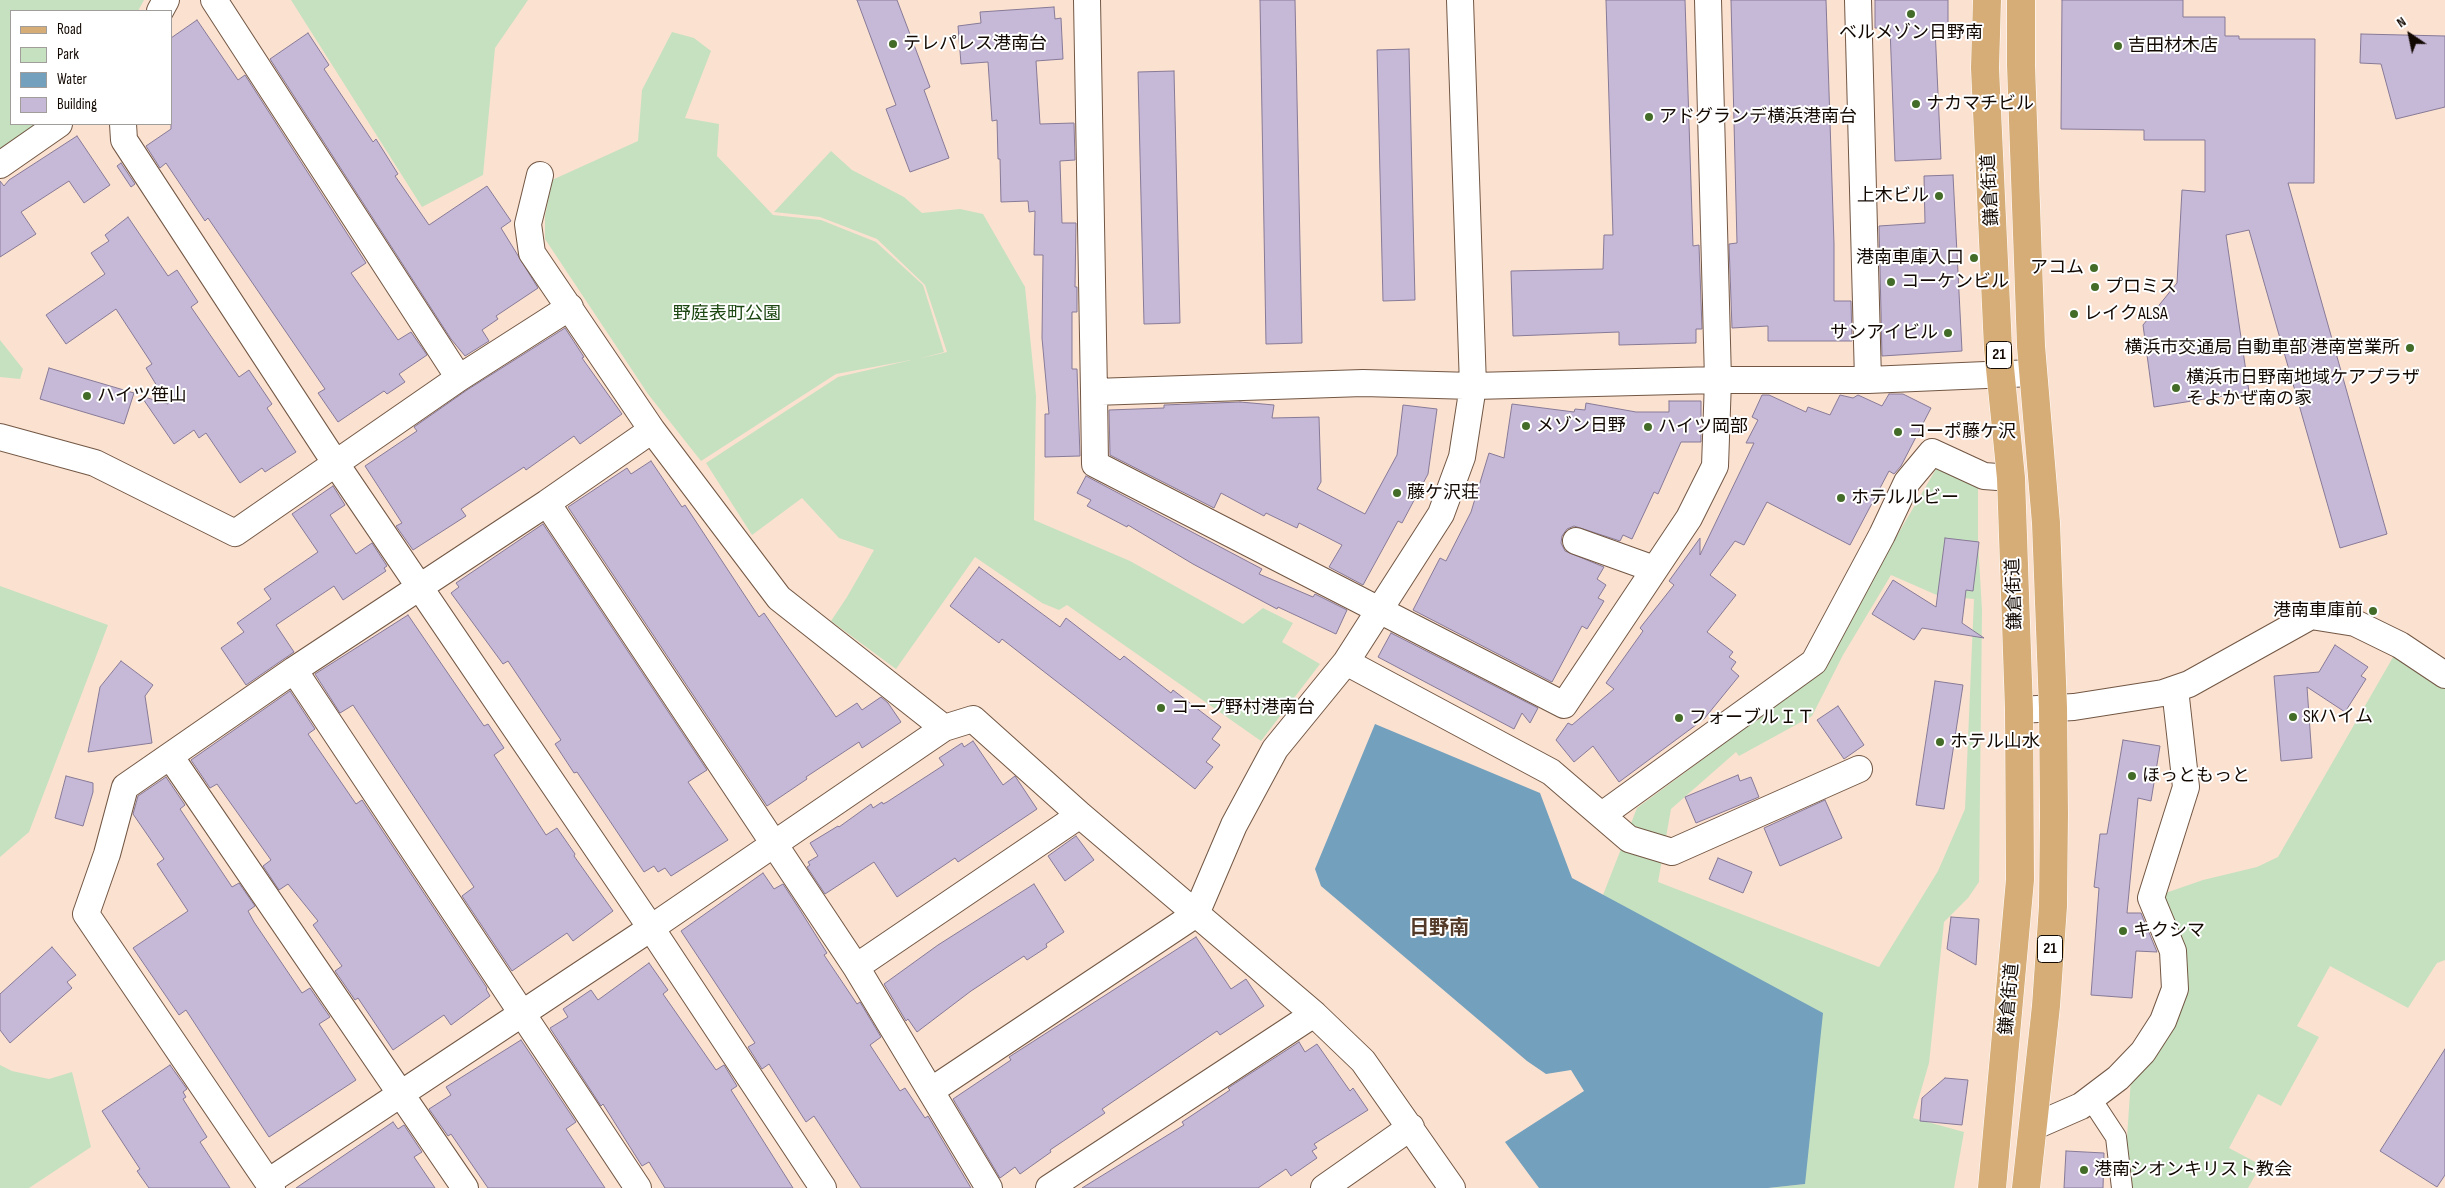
<!DOCTYPE html>
<html>
<head>
<meta charset="utf-8">
<style>
	body { margin:0 }
	#map { position:relative; width:2445px; height:1188px; overflow:hidden; background:#fbe1d0; font-family:"Sofia Sans Condensed",sans-serif }
	canvas { display:block }
	.legend { position:absolute; left:10px; top:10px; width:162px; height:115px; box-sizing:border-box; background:#fff; border:1px solid #a19d9a; margin:0; padding:6px 9px; list-style:none; font-size:15px; color:#130903 }
	.legend li { display:flex; align-items:center; gap:10px; height:25px }
	.legend b { width:25px; border:1px solid #a19d9a }
	.north { position:absolute; left:2385px; top:10px; width:50px; height:50px; -webkit-text-stroke:4px #fff; paint-order:stroke; rotate:326deg; font-size:14px; font-weight:700; line-height:20px; text-align:center; color:#130903 }
	.north::after { content:''; display:block; margin:auto; width:18px; height:22px; background:#130903; clip-path:polygon(50% 0,100% 100%,50% 72%,0 100%) }
</style>
</head>
<body>
<div id="map">
<canvas width="2445" height="1188"></canvas>
<ul class="legend">
<li><b style="height:6px;background:#d6ac77"></b>Road</li>
<li><b style="height:14px;background:#c6e1c0"></b>Park</li>
<li><b style="height:14px;background:#72a0bd"></b>Water</li>
<li><b style="height:14px;background:#c6b8d7"></b>Building</li>
</ul>
<div class="north">N</div>
</div>
<script>
const g = document.querySelector('canvas').getContext('2d');
g.lineJoin = 'round';
function fillPath(path, color) { g.fillStyle = color; g.fill(path, 'evenodd'); }
const shape = rows => new Path2D(rows.map(r => 'M' + r).join(''));
function strokePath(path, color, width, dash) { g.strokeStyle = color; g.lineWidth = width; g.lineCap = dash ? 'butt' : 'round'; g.setLineDash(dash || []); g.stroke(path); }
function write(font, color, halo, rows, align = 'center') {
  g.font = font + ' "Sofia Sans Condensed","Noto Sans JP",sans-serif'; g.lineWidth = 4; g.setLineDash([]); g.textBaseline = 'middle'; g.strokeStyle = halo; g.fillStyle = color; for (const [text, x, y, turn = 0] of rows) {
    g.save(); g.translate(x, y); g.rotate((+turn || 0) * Math.PI / 180); g.textAlign = isNaN(turn) ? turn : align; if (halo) g.strokeText(text, 0, 0); g.fillText(text, 0, 0); g.restore();
  }
}
const green = shape([
	[0,0,144,0,138,11,11,11,11,124,51,124,0,156],
	[291,0,528,0,495,48,483,175,422,207],
	[672,32,694,38,711,51,685,118,719,124,717,156,773,215,821,220,876,242,923,285,944,352,918,359,947,352,925,285,877,239,820,217,774,212,831,151,852,170,904,197,922,213,960,209,983,214,1025,287,1036,396,1034,520,1130,561,1243,624,1263,608,1293,623,1282,642,1320,664,1261,741,1067,605,1059,610,1042,603,975,557,896,669,831,621,847,597,874,550,839,538,802,498,752,535,706,463,838,377,911,360,836,374,701,461,648,394,545,239,545,216,552,180,638,141,642,90],
	[0,340,23,369,20,379,0,377],
	[1939,464,1978,486,1978,542,1982,610,1979,882,1968,898,1944,922,1929,1063,1913,1118,1964,1132,1954,1188,1768,1188,1805,1184,1603,895,1637,808,1814,677],
	[1891,575,1939,596,1974,599,1965,809,1938,871,1879,967,1658,882,1671,809,1736,752,1739,756,1812,716,1843,655],
	[0,586,108,625,29,832,0,857],
	[2400,645,2445,675,2445,960,2437,963,2408,1008,2330,966,2297,1026,2319,1037,2281,1106,2258,1094,2229,1148,2261,1165,2248,1188,2132,1188,2126,1153,2132,1063,2175,989,2151,898,2203,880,2257,867,2278,857],
	[0,1065,12,1071,49,1079,72,1072,91,1147,29,1188,0,1188]
]);
const water = shape([
	[1375,724,1540,793,1572,878,1823,1013,1805,1184,1768,1188,1539,1188,1505,1142,1584,1091,1571,1070,1546,1074,1527,1061,1321,886,1315,869]
]);
const building = shape([
	[857,0,897,0,930,87,924,90,949,158,910,172,886,109,896,105,857,0],
	[1260,0,1295,0,1302,343,1266,344,1260,0],
	[1606,0,1685,0,1693,246,1699,245,1702,329,1696,329,1696,343,1619,345,1619,332,1513,336,1511,271,1603,269,1604,235,1613,235,1606,0],
	[1731,0,1826,0,1834,244,1834,301,1851,301,1852,341,1768,341,1768,326,1732,328,1729,244,1737,243,1731,0],
	[1875,0,1948,0,1948,28,1935,28,1941,159,1895,161,1890,28,1875,28,1875,0],
	[2062,0,2183,0,2183,17,2225,17,2225,36,2239,36,2239,39,2315,39,2314,183,2288,183,2387,534,2340,548,2249,230,2226,235,2249,392,2154,407,2143,325,2177,283,2182,190,2205,192,2205,140,2144,140,2144,130,2061,129,2062,0],
	[1054,7,1055,19,1061,18,1063,59,1036,61,1040,124,1074,123,1075,160,1060,161,1062,223,1076,223,1075,287,1077,287,1077,312,1072,312,1072,369,1077,369,1080,456,1045,457,1045,414,1049,414,1042,338,1043,255,1034,255,1035,211,1029,212,1028,201,1001,202,1000,159,998,159,997,120,992,121,988,62,961,64,958,26,981,23,980,12,1054,7],
	[197,20,238,80,245,75,366,263,351,273,398,340,411,332,427,355,399,374,405,382,387,394,384,391,338,422,318,393,325,389,208,218,205,221,166,163,160,168,146,146,171,129,171,38,197,20],
	[308,33,329,65,324,69,373,142,376,139,398,174,395,176,429,225,487,186,511,221,501,228,538,288,496,316,498,319,482,330,489,341,465,356,451,339,270,59,308,33],
	[2361,34,2445,36,2445,107,2396,119,2381,64,2360,63,2361,34],
	[1409,49,1415,300,1383,301,1377,50,1409,49],
	[1174,71,1180,323,1144,324,1138,72,1174,71],
	[77,136,110,185,84,203,69,181,21,212,36,234,0,257,0,181,4,186,9,180,77,136],
	[121,163,135,184,131,187,117,166,121,163],
	[1953,175,1962,351,1882,356,1879,226,1925,223,1924,176,1953,175],
	[128,217,168,276,177,270,198,302,191,307,239,377,249,370,272,404,267,408,296,452,265,472,262,468,240,483,206,433,199,438,194,430,174,444,141,396,168,404,146,368,152,364,116,309,66,344,46,315,105,274,91,253,109,241,105,235,128,217],
	[565,328,584,357,582,358,622,414,580,444,574,436,526,470,524,467,461,509,466,516,413,550,396,526,402,523,365,466,417,431,414,427,467,390,565,328],
	[49,368,134,393,124,424,40,399,49,368],
	[1889,394,1903,394,1931,408,1901,466,1894,474,1889,471,1850,545,1767,502,1744,545,1735,541,1710,575,1736,595,1707,632,1733,652,1729,657,1736,662,1731,669,1739,676,1704,719,1619,782,1593,746,1574,762,1556,740,1568,723,1572,725,1614,689,1606,683,1643,631,1640,628,1674,585,1669,581,1700,538,1700,555,1754,443,1746,443,1758,420,1752,417,1762,395,1769,395,1806,412,1808,407,1830,415,1840,395,1853,398,1858,395,1882,406,1889,394],
	[1669,401,1701,401,1701,442,1681,442,1658,494,1654,492,1632,539,1623,535,1620,541,1574,526,1567,529,1562,536,1561,543,1565,551,1604,567,1597,579,1606,585,1598,598,1604,601,1587,629,1582,626,1552,682,1413,610,1440,558,1446,561,1471,512,1489,453,1504,458,1512,404,1574,412,1575,409,1585,410,1586,403,1636,412,1669,412,1669,401],
	[1240,402,1274,405,1272,418,1319,417,1321,482,1317,489,1365,514,1397,455,1403,405,1437,409,1428,474,1402,523,1398,521,1363,585,1329,567,1342,545,1299,523,1297,528,1266,513,1264,516,1221,493,1214,508,1110,455,1109,410,1164,408,1164,405,1240,402],
	[651,461,682,507,685,505,759,617,764,613,836,717,857,703,862,710,881,697,888,703,901,722,862,748,859,742,806,777,807,779,767,806,568,507,627,468,631,474,651,461],
	[1086,476,1262,569,1259,574,1313,597,1315,594,1347,610,1336,634,1278,607,1277,609,1193,564,1128,525,1127,527,1087,506,1091,500,1077,493,1086,476],
	[333,486,345,505,330,515,356,554,372,543,387,566,384,568,386,571,343,600,334,586,276,625,294,652,246,685,221,648,244,632,237,623,271,599,264,589,318,552,292,514,333,486],
	[543,524,707,770,688,782,728,840,671,876,665,868,658,872,654,866,644,872,577,772,574,773,555,744,561,740,508,661,503,664,451,593,459,587,456,583,543,524],
	[1945,538,1979,542,1973,591,1966,590,1962,623,1984,638,1922,628,1914,640,1872,614,1893,580,1936,607,1945,538],
	[979,567,1060,627,1066,618,1120,660,1124,656,1171,693,1173,690,1221,727,1212,739,1220,745,1206,762,1213,767,1195,789,1002,639,999,643,950,606,979,567],
	[408,615,484,726,488,724,504,748,494,755,546,835,557,828,575,854,574,856,613,911,573,941,567,933,512,971,462,896,474,887,353,705,340,713,315,674,408,615],
	[1391,633,1538,708,1530,723,1522,713,1514,729,1378,657,1391,633],
	[2335,645,2368,667,2361,676,2366,679,2345,712,2307,687,2312,758,2281,761,2274,676,2319,672,2335,645],
	[121,661,153,685,145,696,152,743,88,752,100,687,121,661],
	[1935,681,1963,685,1944,809,1916,805,1935,681],
	[290,691,315,729,308,734,356,804,362,800,487,988,486,989,490,996,451,1025,444,1015,393,1050,358,998,355,1000,335,971,342,966,313,925,318,921,288,884,279,890,263,866,271,860,217,784,210,788,191,760,290,691],
	[1838,706,1864,745,1844,759,1817,720,1838,706],
	[2123,740,2160,746,2151,801,2138,798,2127,913,2141,913,2157,952,2136,951,2132,998,2091,995,2099,888,2094,887,2100,834,2107,834,2123,740],
	[973,741,1003,785,1015,776,1037,809,958,862,955,858,897,897,874,862,825,894,807,867,810,865,808,862,818,856,810,843,838,826,839,827,871,804,873,808,882,802,883,804,887,802,944,765,939,758,962,743,964,747,973,741],
	[1738,775,1740,781,1751,777,1759,797,1696,823,1685,797,1738,775],
	[66,776,93,783,93,792,83,826,55,818,66,776],
	[166,777,185,805,180,809,232,887,239,883,255,906,248,911,254,922,302,993,310,988,330,1017,319,1024,356,1080,269,1137,186,1010,179,1015,133,948,188,911,157,864,164,859,133,814,138,796,166,777],
	[1825,800,1842,838,1780,866,1764,828,1825,800],
	[1076,836,1094,860,1065,881,1048,856,1076,836],
	[1718,858,1752,872,1743,893,1709,879,1718,858],
	[763,873,774,889,783,884,800,910,827,953,824,955,857,1004,860,1002,881,1037,870,1045,900,1091,905,1088,925,1118,928,1116,971,1188,861,1188,814,1116,806,1122,769,1064,762,1069,748,1047,755,1043,681,931,763,873],
	[1034,884,1064,932,1046,944,1047,947,1027,960,1024,956,971,991,917,1032,908,1019,906,1021,884,984,938,945,1034,884],
	[1951,917,1979,919,1976,965,1947,949,1951,917],
	[1196,937,1231,989,1246,979,1264,1006,1220,1035,1217,1031,1102,1109,1105,1113,1050,1150,1051,1152,1020,1174,1015,1167,1000,1178,953,1099,1011,1060,1009,1057,1196,937],
	[52,947,76,975,67,982,72,988,10,1043,0,1030,0,994,52,947],
	[649,963,668,990,663,994,716,1070,724,1065,737,1086,731,1090,793,1188,665,1188,649,1162,642,1166,603,1104,601,1106,550,1028,568,1017,563,1009,591,990,598,1000,649,963],
	[521,1040,576,1122,566,1129,605,1188,488,1188,451,1134,448,1136,429,1109,451,1095,446,1087,521,1040],
	[1299,1042,1305,1052,1317,1044,1350,1091,1353,1088,1368,1110,1314,1144,1317,1148,1312,1151,1317,1158,1291,1176,1286,1169,1258,1188,1082,1188,1184,1125,1182,1122,1230,1090,1228,1088,1299,1042],
	[2445,1049,2445,1175,2437,1187,2380,1151,2445,1049],
	[170,1065,187,1089,183,1092,186,1097,183,1099,207,1137,200,1142,230,1188,149,1188,137,1171,140,1169,102,1111,170,1065],
	[1945,1078,1968,1080,1962,1125,1920,1121,1922,1098,1945,1078],
	[393,1122,398,1129,404,1125,422,1152,414,1157,435,1188,296,1188,393,1122],
	[2066,1151,2104,1153,2103,1188,2064,1188,2066,1151]
]);
const pedestrian = shape([
	[2091,1099,2116,1137,2122,1188]
]);
const minor = shape([
	[214,0,459,378],
	[1087,0,1094,392],
	[1708,0,1718,380,1715,466,1689,518,1564,705,1095,464,1094,392,1363,383,1473,386,1718,380,1868,380,2033,373],
	[1858,0,1868,380],
	[160,11,166,0],
	[123,124,124,140,336,464,651,928,268,1182,272,1188],
	[0,165,59,124],
	[540,175,528,224,532,253,652,430,779,598,944,728],
	[0,437,95,463,235,533,459,378,570,307],
	[547,503,856,967,989,1188],
	[1576,541,1654,569],
	[1346,662,1551,772,1629,839,1672,852,1859,769],
	[294,670,638,1188],
	[2019,710,2074,707,2163,693,2189,684,2311,616,2355,623,2400,645,2445,675],
	[170,756,465,1188],
	[1602,815,1814,662,1882,535,1907,482,1932,452,1984,476,2011,478],
	[856,967,1080,815],
	[932,1090,1196,914,1234,825,1275,749,1346,662,1441,514,1462,457,1473,386,1460,0],
	[2033,1127,2081,1106,2118,1078,2143,1052,2163,1021,2175,989,2173,951,2151,898,2186,787,2175,689],
	[268,1182,86,914,107,854,125,787,294,670,547,503,652,430],
	[823,1188,651,928,944,728,973,719,1080,815,1314,1014,1363,1061,1452,1188],
	[1049,1188,1314,1014],
	[1324,1188,1411,1127]
]);
const primary = shape([
	[1987,0,1985,68,1998,348,2011,478,2019,710,2020,880,1992,1188],
	[2021,0,2021,65,2031,346,2046,523,2053,708,2054,815,2053,906,2046,1006,2026,1188]
]);
const markers = [
	[1911,14,5,"#436c28"],
	[893,44,5,"#436c28"],
	[2118,46,5,"#436c28"],
	[1916,104,5,"#436c28"],
	[1649,117,5,"#436c28"],
	[1939,196,5,"#436c28"],
	[1974,258,5,"#436c28"],
	[2094,268,5,"#436c28"],
	[1891,282,5,"#436c28"],
	[2095,287,5,"#436c28"],
	[2074,314,5,"#436c28"],
	[1948,333,5,"#436c28"],
	[2410,348,5,"#436c28"],
	[2176,388,5,"#436c28"],
	[87,396,5,"#436c28"],
	[1526,426,5,"#436c28"],
	[1648,427,5,"#436c28"],
	[1898,432,5,"#436c28"],
	[1397,493,5,"#436c28"],
	[1841,498,5,"#436c28"],
	[2373,611,5,"#436c28"],
	[1161,708,5,"#436c28"],
	[2293,717,5,"#436c28"],
	[1679,718,5,"#436c28"],
	[1940,742,5,"#436c28"],
	[2132,776,5,"#436c28"],
	[2123,931,5,"#436c28"],
	[2084,1170,5,"#436c28"]
];
const shields = [
	[1999,355,25],
	[2050,949,25]
];
const shieldNames = [
	["21",1999,355],
	["21",2050,949]
];
const poiNames = [
	["ベルメゾン日野南",1911,33,"center"],
	["テレパレス港南台",903,44],
	["吉田材木店",2128,46],
	["ナカマチビル",1926,104],
	["アドグランデ横浜港南台",1659,117],
	["上木ビル",1929,196,"right"],
	["港南車庫入口",1964,258,"right"],
	["アコム",2084,268,"right"],
	["コーケンビル",1901,282],
	["プロミス",2105,287],
	["レイクALSA",2084,314],
	["サンアイビル",1938,333,"right"],
	["横浜市交通局 自動車部 港南営業所",2400,348,"right"],
	["横浜市日野南地域ケアプラザ",2186,378],
	["そよかぜ南の家",2186,399],
	["ハイツ笹山",97,396],
	["メゾン日野",1536,426],
	["ハイツ岡部",1658,427],
	["コーポ藤ケ沢",1908,432],
	["藤ケ沢荘",1407,493],
	["ホテルルビー",1851,498],
	["港南車庫前",2363,611,"right"],
	["コープ野村港南台",1171,708],
	["SKハイム",2303,717],
	["フォーブルＩＴ",1689,718],
	["ホテル山水",1950,742],
	["ほっともっと",2142,776],
	["キクシマ",2133,931],
	["港南シオンキリスト教会",2094,1170]
];
const streetNames = [
	["鎌倉街道",1991,190,-93],
	["鎌倉街道",2015,594,-92],
	["鎌倉街道",2010,999,-85]
];
const parkNames = [
	["野庭表町公園",727,314]
];
const quarterNames = [
	["日野南",1439,929]
];
fillPath(green, '#c6e1c0');
fillPath(water, '#72a0bd');
fillPath(building, '#c6b8d7');
strokePath(building, '#877a97', 1);
strokePath(pedestrian, '#725744', 22);
strokePath(minor, '#725744', 28);
strokePath(primary, '#fff', 29);
strokePath(pedestrian, '#fff', 20);
strokePath(minor, '#fff', 26);
strokePath(primary, '#d6ac77', 28);
for (const [x, y, r, color] of markers) { const dot = new Path2D(); dot.arc(x, y, r, 0, 2 * Math.PI); g.fillStyle = color; g.fill(dot); strokePath(dot, '#fff', 2); }
for (const [x, y, w] of shields) { const box = new Path2D(); box.roundRect(x - w / 2, y - 13.5, w, 27, 4); g.fillStyle = '#fff'; g.fill(box); strokePath(box, '#130903', 1); }
write('bold 16px', '#130903', null, shieldNames);
write('18px', '#130903', '#fff', poiNames, 'left');
write('18px', '#130903', '#fff', streetNames);
write('18px', '#1b4611', '#fff', parkNames);
write('bold 20px', '#533a28', '#fff', quarterNames);
</script>
</body>
</html>
